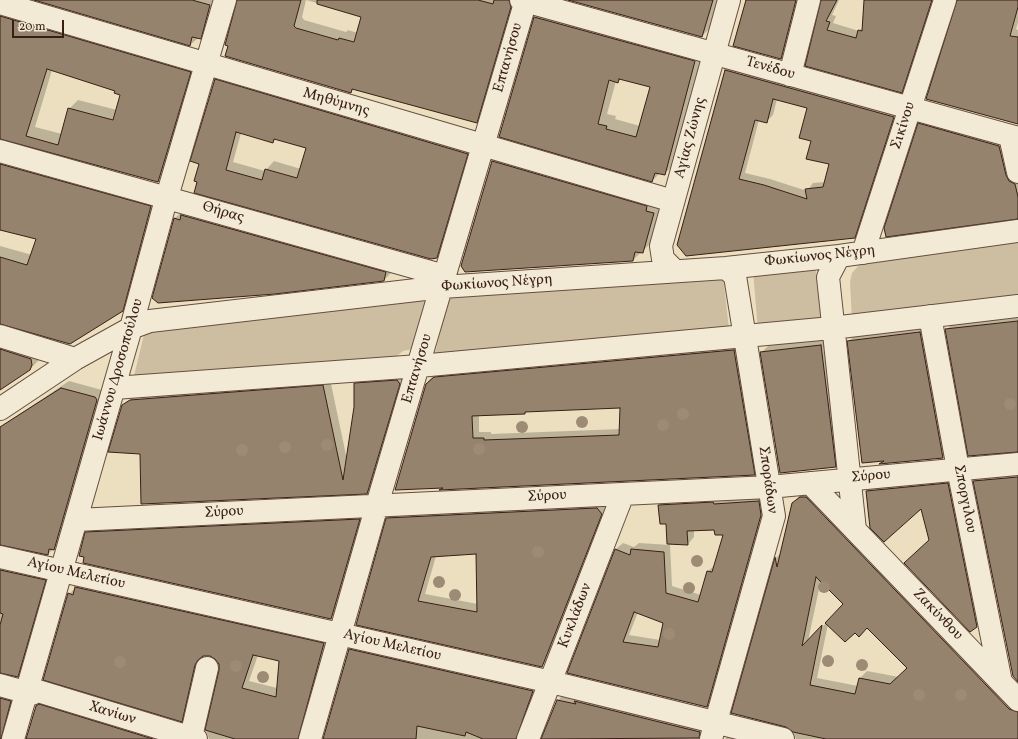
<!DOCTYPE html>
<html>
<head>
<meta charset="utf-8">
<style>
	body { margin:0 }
	#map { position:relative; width:1018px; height:739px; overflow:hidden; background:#ecdfbf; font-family:Vollkorn,serif }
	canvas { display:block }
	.scale { position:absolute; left:12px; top:20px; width:52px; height:18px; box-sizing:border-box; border:2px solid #381f15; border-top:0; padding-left:5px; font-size:12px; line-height:14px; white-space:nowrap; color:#381f15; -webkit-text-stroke:3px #f3ead5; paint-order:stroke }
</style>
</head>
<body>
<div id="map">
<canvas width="1018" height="739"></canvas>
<div class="scale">20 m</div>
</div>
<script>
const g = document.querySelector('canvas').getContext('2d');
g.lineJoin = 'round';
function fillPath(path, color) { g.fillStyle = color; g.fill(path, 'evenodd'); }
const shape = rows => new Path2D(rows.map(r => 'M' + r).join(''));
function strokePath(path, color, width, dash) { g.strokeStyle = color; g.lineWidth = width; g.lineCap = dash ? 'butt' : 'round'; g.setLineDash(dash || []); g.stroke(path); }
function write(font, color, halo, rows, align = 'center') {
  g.font = font + ' Vollkorn,serif'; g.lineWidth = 3; g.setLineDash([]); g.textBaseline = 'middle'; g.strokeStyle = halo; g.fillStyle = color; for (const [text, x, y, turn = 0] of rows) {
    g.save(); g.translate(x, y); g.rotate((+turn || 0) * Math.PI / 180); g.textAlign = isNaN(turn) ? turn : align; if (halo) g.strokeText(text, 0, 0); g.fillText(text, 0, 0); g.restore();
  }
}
const green = shape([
	[1018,238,1018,300,852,321,850,282,852,273,859,265,874,256],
	[815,264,822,325,758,331,753,271],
	[723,276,729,329,434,357,450,294],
	[431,293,413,349,403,351,393,359,133,380,147,322]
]);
const shadow = shape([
	[38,0,218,0,209,29,190,45],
	[238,0,306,0,302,17,304,20,346,32,348,30,358,33,363,16,306,0,518,0,484,114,476,122,354,89,351,92],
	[575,0,718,0,710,28,702,36],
	[747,0,800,0,787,52,781,58],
	[822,0,839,0,832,15,836,16,833,23,859,31,863,27,865,0,935,0,908,85,902,92,806,65],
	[958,0,1018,0,1018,22,1016,29,1018,30,1018,123],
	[0,3,199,63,167,172,158,181,0,138],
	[52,70,116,90,121,94,117,110,78,100,69,109,62,134,35,127],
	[545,7,705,52,674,165,664,174,660,173,652,181,500,136,535,17],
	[621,79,651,86,640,126,615,119,616,116,607,114,616,81,618,82],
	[732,64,900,110,861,231,854,237,678,244,726,70],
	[777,99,809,108,812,140,830,163,826,182,813,183,807,191,770,179,745,173,759,120,766,122,773,115],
	[224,72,475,146,445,249,436,257,201,163,216,80],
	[241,133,273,142,276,139,307,148,301,169,274,161,265,171,233,162],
	[925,118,1005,140,1018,176,1018,217,919,124],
	[0,151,160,198,131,301,122,310,0,323,0,246,36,256,96,268,0,214],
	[501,153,662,204,651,243,633,260,493,161],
	[184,210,393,271,384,280,373,281,175,218],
	[1018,315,1018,451,946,330,954,322],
	[925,327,948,452,943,457,881,463,885,460,848,342,854,336],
	[0,336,41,356,39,360,30,369,0,389],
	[830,336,845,456,835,466,761,353,771,343],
	[741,343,761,468,754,474,442,489,444,487,396,489,428,381,435,374],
	[621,407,620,429,491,434,491,432,479,432,479,415,526,411],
	[362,377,406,377,374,486,367,493,141,454,123,405,137,394,330,379,347,460,355,407,355,384],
	[69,381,102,390,61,542,48,554,0,545,0,427],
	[1018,470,1018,680,974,481,982,474],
	[954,478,982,620,976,626,930,540,921,507,867,491,873,485],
	[814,490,1018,702,1018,739,796,739,792,729,732,713,776,558,782,552,793,503,803,492],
	[821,580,845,604,808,641],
	[828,624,855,631,867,626,908,668,899,677,867,671,860,678,858,686,817,678],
	[765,494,767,508,713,700,707,706,568,672,616,549,623,543,634,547,639,543,670,545,672,586,701,595,708,571,715,565,724,534,715,529,694,530,694,537,688,544,667,523,659,505,666,499],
	[638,612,664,622,660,640,629,635],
	[604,501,608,507,549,659,542,666,357,624,387,518,394,511],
	[477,553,478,604,425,594,436,556],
	[366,513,337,612,331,618,85,556,86,533,93,526],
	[0,560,52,573,25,669,17,676,0,672],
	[84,580,331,636,307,739,209,739,206,731,220,671,220,664,216,658,210,655,202,656,189,713,181,720,69,594],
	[258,655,280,661,277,688,249,681],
	[357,642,539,683,525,739,324,739,350,649],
	[0,687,18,694,10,739,0,739],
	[565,693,707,724,709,739,624,739,600,734,587,735,586,739,542,739,558,700],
	[44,699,184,739,26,739,36,706],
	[733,731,767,739,725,739]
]);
const building = shape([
	[34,0,192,0,210,5,201,39,192,37,190,46,34,0],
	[237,0,301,0,294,26,296,28,338,40,339,38,354,42,361,17,317,4,317,0,478,0,493,4,494,0,509,0,511,7,477,123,352,89,351,93,225,56,228,46,225,45,237,0],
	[568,0,713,0,702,37,568,0],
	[746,0,796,0,781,59,733,46,746,0],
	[821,0,837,0,826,21,830,22,827,30,856,38,858,30,862,31,864,0,932,0,902,93,805,66,821,0],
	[957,0,1018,0,1018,7,1010,36,1018,37,1018,124,926,99,957,0],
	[0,16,191,72,158,182,0,139,0,16],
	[47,69,115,91,114,93,120,95,113,120,68,108,58,145,26,136,47,69],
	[534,17,695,61,665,175,655,173,652,182,499,137,534,17],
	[619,79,650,87,636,137,606,129,607,126,598,124,609,80,618,83,619,79],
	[725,70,894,117,855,238,686,256,677,245,725,70],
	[773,99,807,108,799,138,811,141,806,159,829,164,823,187,805,189,807,199,764,185,739,179,755,120,767,123,773,99],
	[215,79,468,154,437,258,431,259,194,193,197,182,194,181,199,164,190,161,215,79],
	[236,132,273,143,274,139,306,148,297,178,265,169,262,180,226,170,236,132],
	[918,123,999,146,1006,175,1009,181,1015,184,1018,197,1018,219,886,237,884,228,918,123],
	[492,161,647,206,646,211,654,213,643,253,635,252,633,261,465,272,461,266,492,161],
	[0,164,151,206,123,311,70,344,0,324,0,257,27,265,36,239,0,230,0,164],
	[181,215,386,272,384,281,275,294,158,303,152,298,174,218,180,220,181,215],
	[1018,321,1018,452,968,456,945,329,1018,321],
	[920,332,943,458,879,464,884,461,862,463,847,341,920,332],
	[821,345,836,467,780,473,760,352,821,345],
	[0,349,31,359,32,365,30,370,0,390,0,349],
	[734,350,755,475,439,490,443,488,395,490,426,384,434,377,734,350],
	[620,408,619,435,484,440,484,438,473,438,472,416,525,414,525,412,620,408],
	[397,380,400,384,367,494,141,504,140,454,108,452,122,405,130,400,323,385,343,480,354,407,354,383,397,380],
	[61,388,95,397,97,400,54,550,49,549,48,555,0,545,0,427,61,388],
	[1018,477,1018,682,1013,676,973,481,1018,477],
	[948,483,977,627,970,632,904,563,929,540,921,509,884,542,870,528,866,491,948,483],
	[800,497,806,497,1009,709,1018,712,1018,739,826,739,793,732,786,727,731,713,775,557,777,567,792,503,800,497],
	[816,577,843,604,825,623,845,642,855,633,859,637,867,628,907,668,890,684,859,678,855,694,810,685,822,625,802,646,816,577],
	[759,501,761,515,707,707,567,673,615,549,630,555,631,549,664,552,666,593,698,602,707,571,712,572,723,535,715,535,714,530,687,531,688,545,667,544,666,524,660,524,658,505,713,502,714,504,759,501],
	[634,612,663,623,658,647,623,642,634,612],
	[597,508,602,514,542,667,356,625,386,518,597,508],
	[476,554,477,612,418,601,431,557,476,554],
	[360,519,331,619,83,563,84,557,79,556,85,532,360,519],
	[0,570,46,580,18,677,0,673,0,625,3,614,0,613,0,570],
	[75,587,324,643,298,739,235,739,205,730,219,670,219,664,215,659,210,656,203,656,198,660,195,665,182,722,43,680,68,593,73,595,75,587],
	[253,655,279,661,276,697,242,688,253,655],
	[349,649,533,691,516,739,483,739,466,732,465,736,417,726,416,739,323,739,349,649],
	[0,698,11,701,1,739,0,739,0,698],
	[557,700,576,704,574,701,700,732,699,738,541,739,557,700],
	[39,704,153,739,26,739,36,706,39,704]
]);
const minor = shape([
	[521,0,1018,138],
	[0,3,673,201],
	[790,75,809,0],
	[1010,136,1018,172],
	[0,151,445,276],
	[863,253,945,0],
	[839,256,828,277,855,530],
	[675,271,663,259,661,246,729,0],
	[930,316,958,469,1001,682],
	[0,336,75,359],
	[114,388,419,366,832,328,1018,306],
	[0,409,75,359,131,328,150,321,442,287,726,268,839,256,1018,231],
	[810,483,1018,700],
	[76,520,769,487,1018,464],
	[0,557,551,682,783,739],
	[0,685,32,694],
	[28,688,196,739],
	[191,737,207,668],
	[13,739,131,328,164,207,225,0],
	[310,739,377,505,526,0],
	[528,739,623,494],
	[711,739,774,516,735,276,726,268]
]);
const trees = [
	[1010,404],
	[683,414],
	[582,422],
	[663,425],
	[522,427],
	[327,445],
	[285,447],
	[479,449],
	[242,450],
	[538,552],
	[697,561],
	[439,582],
	[824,587],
	[689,588],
	[455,595],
	[669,634],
	[828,661],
	[120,662],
	[862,665],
	[236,666],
	[263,677],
	[919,695],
	[961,695]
];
const streetNames = [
	["Επτανήσου",509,58,-74],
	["Τενέδου",770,69,16],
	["Μηθύμνης",336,103,16],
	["Σικίνου",904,126,-72],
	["Αγίας Ζώνης",691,138,-75],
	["Θήρας",223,213,16],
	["Φωκίωνος Νέγρη",820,257,-6],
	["Φωκίωνος Νέγρη",497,284,-4],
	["Επτανήσου",418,369,-73],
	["Ιωάννου Δροσοπούλου",119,370,-74],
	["Σύρου",871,477,-5],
	["Σποράδων",767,480,82],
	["Σύρου",547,497,-3],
	["Σποργιλου",964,499,79],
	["Σύρου",224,513,-3],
	["Αγίου Μελετίου",76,574,13],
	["Ζακύνθου",937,615,46],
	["Κυκλάδων",576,616,-69],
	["Αγίου Μελετίου",392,646,13],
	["Χανίων",112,714,17]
];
fillPath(green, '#cdbea2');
fillPath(shadow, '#0003');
fillPath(building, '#96836d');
strokePath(building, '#381f15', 1);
strokePath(minor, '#654f40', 24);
strokePath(minor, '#f3ead5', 22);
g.fillStyle = '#9d8b75';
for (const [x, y] of trees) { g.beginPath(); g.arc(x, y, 6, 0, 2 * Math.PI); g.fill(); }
write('15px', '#381f15', '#f3ead5', streetNames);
</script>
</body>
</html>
